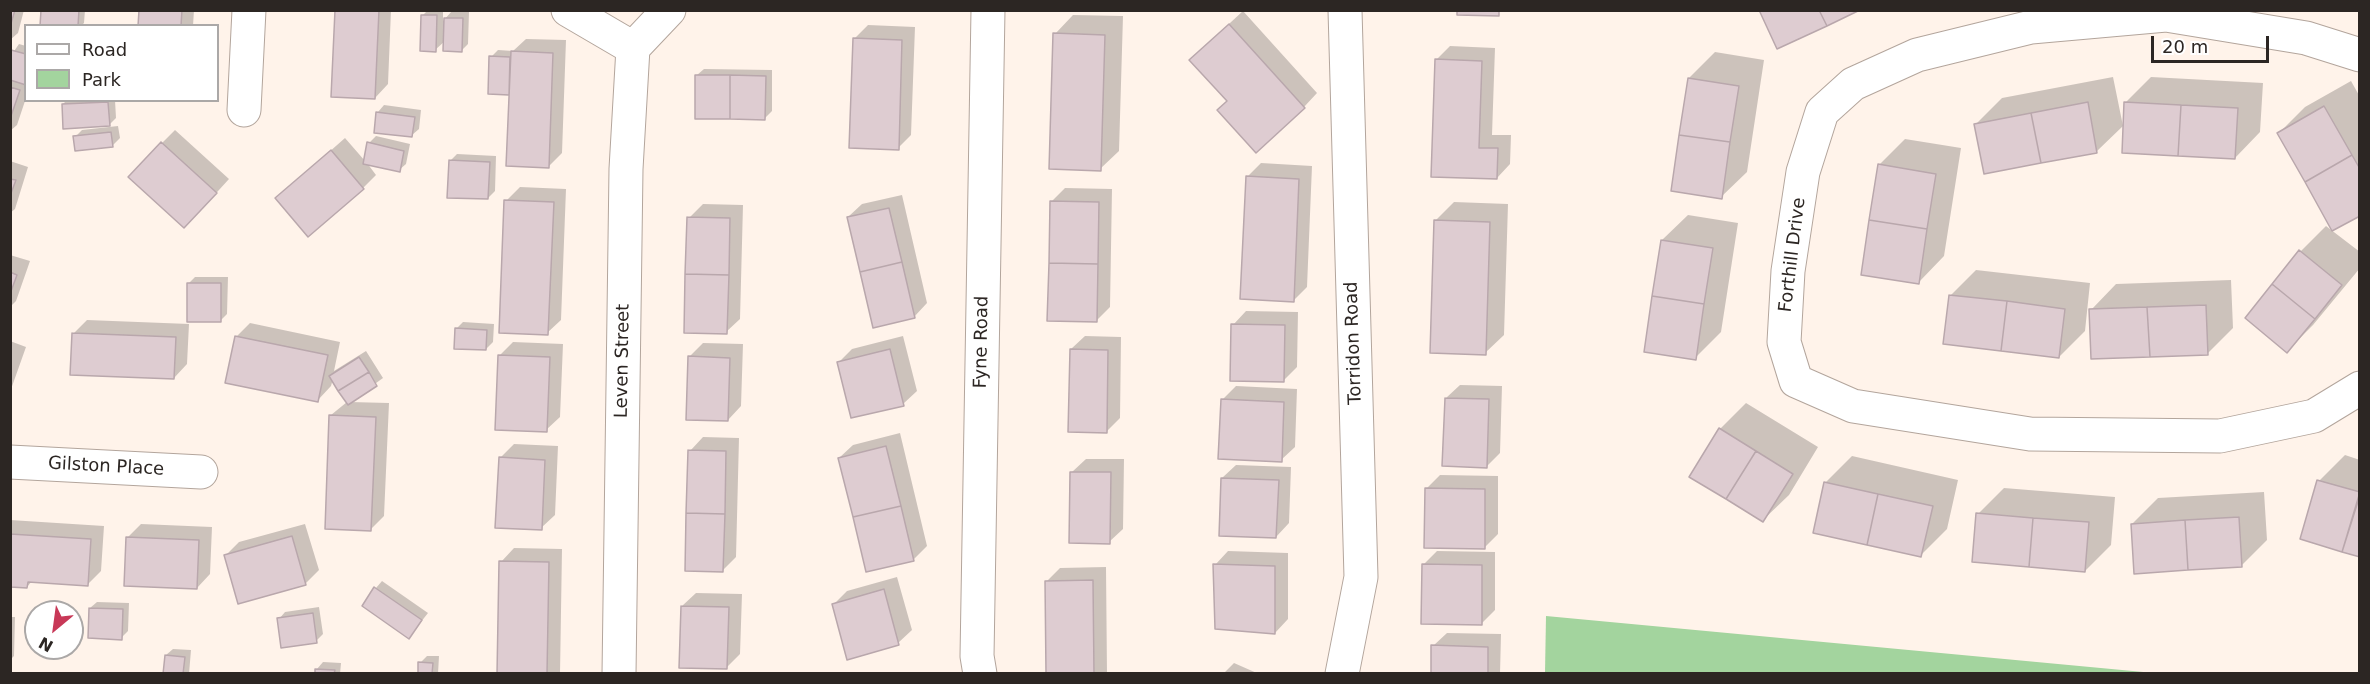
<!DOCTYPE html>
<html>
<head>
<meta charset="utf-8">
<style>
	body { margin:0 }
	#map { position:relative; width:2370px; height:684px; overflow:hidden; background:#fff3ea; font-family:"DejaVu Sans",sans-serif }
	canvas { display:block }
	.frame { position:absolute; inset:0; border:12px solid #2c2623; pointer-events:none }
	.legend { position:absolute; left:24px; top:24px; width:195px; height:78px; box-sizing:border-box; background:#fff; border:2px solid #aba8a7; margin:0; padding:8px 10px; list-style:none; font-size:18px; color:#2c2623 }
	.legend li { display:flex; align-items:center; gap:12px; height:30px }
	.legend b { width:30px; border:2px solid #aba8a7 }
	.north { position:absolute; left:24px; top:600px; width:60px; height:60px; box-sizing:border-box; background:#fff; border:2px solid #aba8a7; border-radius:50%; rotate:209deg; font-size:16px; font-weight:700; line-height:24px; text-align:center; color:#2c2623 }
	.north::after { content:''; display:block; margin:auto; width:21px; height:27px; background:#c83857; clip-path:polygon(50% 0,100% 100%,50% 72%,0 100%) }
	.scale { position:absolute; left:2151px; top:36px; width:118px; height:27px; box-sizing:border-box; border:3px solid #2c2623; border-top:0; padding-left:8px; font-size:18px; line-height:21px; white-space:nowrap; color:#2c2623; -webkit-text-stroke:4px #fff; paint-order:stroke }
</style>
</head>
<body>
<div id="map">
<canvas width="2370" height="684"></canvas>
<div class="frame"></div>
<ul class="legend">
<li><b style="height:8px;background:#fff"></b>Road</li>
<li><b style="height:16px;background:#a3d49e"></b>Park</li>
</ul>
<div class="north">N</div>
<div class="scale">20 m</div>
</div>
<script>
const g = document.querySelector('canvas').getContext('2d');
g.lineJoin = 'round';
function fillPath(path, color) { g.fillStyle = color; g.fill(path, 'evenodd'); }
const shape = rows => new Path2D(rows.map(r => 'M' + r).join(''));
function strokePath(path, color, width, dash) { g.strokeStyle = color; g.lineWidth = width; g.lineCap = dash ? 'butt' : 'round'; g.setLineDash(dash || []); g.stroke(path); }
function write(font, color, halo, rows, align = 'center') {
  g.font = font + ' "DejaVu Sans",sans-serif'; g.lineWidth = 4.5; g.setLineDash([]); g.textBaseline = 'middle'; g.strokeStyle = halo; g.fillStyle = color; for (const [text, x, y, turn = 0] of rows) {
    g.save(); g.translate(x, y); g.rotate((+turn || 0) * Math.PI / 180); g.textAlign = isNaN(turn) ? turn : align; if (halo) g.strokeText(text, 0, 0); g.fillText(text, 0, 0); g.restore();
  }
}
const green = shape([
	[1546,616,2154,673,1545,673]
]);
const shadow = shape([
	[10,10,24,10,18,33,10,40],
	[42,10,85,10,84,23,81,26,41,26],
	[141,10,194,10,193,26,140,26],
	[336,10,391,10,388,84,375,98],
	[428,10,443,10,443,21,452,11,469,12,468,44,461,51,445,41,435,50,423,15],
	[1243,11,1317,93,1304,107,1229,101,1205,46],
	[1073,15,1123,16,1119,151,1100,169,1055,34],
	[868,25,915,27,911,135,898,148,854,39],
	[526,39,566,40,562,153,548,167,510,94,490,92,491,57,498,50,513,51],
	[19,44,26,46,26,98,17,125,10,131,10,57],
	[1450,46,1495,48,1492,135,1511,135,1510,164,1497,178,1433,176,1436,60],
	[1715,52,1764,60,1747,172,1721,197,1689,78],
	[704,69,772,70,772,111,765,118,697,75],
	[2113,77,2123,126,2097,151,1976,124,2002,98],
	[2151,77,2263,83,2260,132,2235,158,2125,103],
	[2351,81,2360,97,2360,214,2279,133,2305,107],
	[67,100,115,100,116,118,108,126,63,104],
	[384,105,421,110,419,129,412,135,378,112],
	[118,126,120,138,113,145,75,137,82,130],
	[175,130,229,179,198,213,162,143],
	[376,136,410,144,406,164,399,170,367,163,376,175,363,188,277,198,345,138,365,161,369,143],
	[1905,139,1961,148,1944,256,1919,282,1879,165],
	[457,154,496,156,495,191,488,198,450,161],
	[10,161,28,167,15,209,10,213],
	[1261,163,1312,166,1307,287,1293,301,1247,177],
	[520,187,566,189,561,320,547,333,506,201],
	[1065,188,1112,189,1110,307,1097,320,1051,202],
	[902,195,927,303,914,317,848,217,862,204],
	[1454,202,1508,204,1504,335,1485,353,1435,221],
	[703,204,743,205,740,319,726,332,689,218],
	[1688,215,1738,223,1721,332,1695,358,1662,240],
	[2326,226,2360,252,2360,268,2313,325,2287,351,2301,251],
	[10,255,30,261,16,301,10,307],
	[1976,270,2090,283,2085,331,2059,357,1950,296],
	[195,277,228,277,227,314,220,321,188,284],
	[2231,280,2233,328,2207,354,2091,310,2116,284],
	[1246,311,1298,312,1297,367,1284,380,1233,325],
	[87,320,189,324,187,364,174,378,73,334],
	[463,322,494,324,493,342,486,349,456,329],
	[250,323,340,342,334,371,366,351,383,378,350,402,389,403,384,516,370,530,331,415,347,402,333,379,331,386,318,400,236,337],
	[903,336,917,391,903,404,839,362,852,349],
	[1085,336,1121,337,1120,418,1106,432,1071,349],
	[10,341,26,347,10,392],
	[513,342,563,344,560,417,546,430,500,355],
	[703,343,743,344,741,406,728,420,689,357],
	[1460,385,1502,386,1500,453,1486,467,1446,398],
	[1236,386,1297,389,1295,447,1281,460,1222,400],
	[1746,403,1818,447,1789,495,1763,520,1691,476,1720,429],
	[900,433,927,546,914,559,867,570,839,458,853,445],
	[703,437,739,438,736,557,723,570,690,451],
	[514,444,558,446,555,515,541,528,500,458],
	[2345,455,2360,460,2360,556,2302,538,2319,481],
	[1852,456,1958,480,1947,529,1921,555,1826,482],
	[1086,459,1124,459,1123,529,1109,542,1072,472],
	[1236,465,1291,467,1289,523,1276,537,1222,478],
	[1440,475,1498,476,1498,534,1484,548,1426,489],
	[2004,488,2115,497,2111,545,2085,571,1978,514],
	[2264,492,2267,540,2241,566,2132,524,2158,498],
	[10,520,104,526,101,571,87,585,32,581,27,587,10,586],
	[141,524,212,527,210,574,197,588,127,538],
	[305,524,319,570,305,584,226,555,239,542],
	[514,548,562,549,560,674,498,674,501,562],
	[1228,551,1288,553,1288,619,1275,633,1215,565],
	[1437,551,1495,552,1495,610,1481,624,1423,565],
	[1106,567,1107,674,1048,674,1046,582,1060,568],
	[897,577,912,630,898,643,833,605,847,591],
	[382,581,428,613,409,637,376,588],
	[696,593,742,594,740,654,726,668,682,606],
	[97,602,129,603,128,631,121,638,90,608],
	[319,607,323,634,316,641,279,619,285,612],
	[10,617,15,617,14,656,10,660],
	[1447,633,1501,634,1500,674,1433,674,1433,646],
	[173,649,191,650,189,674,165,674,166,655],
	[427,656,439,656,438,674,419,674,420,663],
	[323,662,341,663,340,674,316,674,317,669],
	[1234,663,1259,674,1223,674]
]);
const building = shape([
	[10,10,15,10,10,27,10,10],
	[41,10,79,10,78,26,40,26,41,10],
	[139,10,182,10,181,26,138,26,139,10],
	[335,10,379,10,375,99,331,97,335,10],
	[1457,10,1499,10,1499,16,1457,15,1457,10],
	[1759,10,1819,10,1827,26,1777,49,1759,10],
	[1819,10,1860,10,1827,26,1819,10],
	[421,15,437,15,436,52,420,51,421,15],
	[444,18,463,18,462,52,443,51,444,18],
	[1229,24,1305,108,1256,153,1217,110,1227,101,1189,60,1229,24],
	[1053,33,1105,35,1101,171,1049,169,1053,33],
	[853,38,902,40,899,150,849,148,853,38],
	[11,50,26,54,26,85,10,80,11,50],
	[511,51,553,53,549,168,506,166,511,51],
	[489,56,510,57,509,95,488,94,489,56],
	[1435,59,1482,61,1479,148,1498,148,1497,179,1431,177,1435,59],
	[695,75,730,75,730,119,695,119,695,75],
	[730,75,766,76,765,120,730,119,730,75],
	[1688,78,1739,86,1730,142,1679,135,1688,78],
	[10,87,20,90,10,119,10,87],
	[108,102,110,126,63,129,62,104,108,102],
	[2088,102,2097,153,2041,163,2031,113,2088,102],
	[2124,102,2181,105,2178,156,2122,153,2124,102],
	[2181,105,2238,108,2235,159,2178,156,2181,105],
	[2324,106,2352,155,2305,182,2277,133,2324,106],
	[376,112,415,117,412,137,374,133,376,112],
	[2031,113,2041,163,1984,174,1974,124,2031,113],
	[111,132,113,147,75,151,73,136,111,132],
	[1679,135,1730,142,1722,199,1671,191,1679,135],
	[161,142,217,193,184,228,128,177,161,142],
	[367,142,404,151,400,172,363,164,367,142],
	[331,150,364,189,308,237,275,198,331,150],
	[2352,155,2360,169,2360,216,2332,231,2305,182,2352,155],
	[449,160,490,162,488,199,447,198,449,160],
	[1878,164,1936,174,1927,229,1869,220,1878,164],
	[1246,176,1299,179,1294,302,1240,299,1246,176],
	[10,179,16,180,10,196,10,179],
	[504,200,554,202,548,335,499,333,504,200],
	[1050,201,1099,202,1098,264,1049,263,1050,201],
	[889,208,902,262,860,272,847,217,889,208],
	[687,217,730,218,729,275,685,274,687,217],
	[1434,220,1490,222,1486,355,1430,353,1434,220],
	[1869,220,1927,229,1919,284,1861,275,1869,220],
	[1661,240,1713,248,1704,304,1652,296,1661,240],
	[2299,250,2342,285,2315,319,2272,284,2299,250],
	[902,262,915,318,873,328,860,272,902,262],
	[1049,263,1098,264,1097,322,1047,321,1049,263],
	[10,272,17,275,10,294,10,272],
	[685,274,729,275,727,334,684,333,685,274],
	[187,283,221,283,221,322,187,322,187,283],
	[2272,284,2315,319,2287,353,2245,318,2272,284],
	[1949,295,2007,301,2001,351,1943,344,1949,295],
	[1652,296,1704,304,1696,360,1644,352,1652,296],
	[2007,301,2065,309,2059,358,2001,351,2007,301],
	[2206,305,2208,355,2150,357,2147,307,2206,305],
	[2147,307,2150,357,2091,359,2089,309,2147,307],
	[1231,324,1285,325,1284,382,1230,381,1231,324],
	[455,328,487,330,486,350,454,349,455,328],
	[72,333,176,337,174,379,70,375,72,333],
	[235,336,328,355,318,402,225,383,235,336],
	[890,349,904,406,851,418,837,362,890,349],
	[1070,349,1108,350,1107,433,1068,432,1070,349],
	[498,355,550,357,547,432,495,430,498,355],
	[688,356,730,358,728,421,686,420,688,356],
	[359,357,369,372,338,391,329,376,359,357],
	[369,372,377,386,348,405,338,391,369,372],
	[1445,398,1489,399,1487,468,1442,466,1445,398],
	[1221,399,1284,402,1282,462,1218,459,1221,399],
	[329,415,376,417,371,531,325,529,329,415],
	[1719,428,1756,451,1726,499,1689,477,1719,428],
	[886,446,901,506,853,517,838,458,886,446],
	[688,450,726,451,725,514,686,513,688,450],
	[1756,451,1793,474,1763,522,1726,499,1756,451],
	[499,457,545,460,542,530,495,528,499,457],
	[1070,472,1111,472,1110,544,1069,543,1070,472],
	[1221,478,1279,480,1276,538,1219,536,1221,478],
	[2317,480,2360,492,2342,552,2300,539,2317,480],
	[1824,482,1878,494,1867,545,1813,533,1824,482],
	[1425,488,1485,489,1485,549,1424,548,1425,488],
	[1878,494,1933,506,1921,557,1867,545,1878,494],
	[2360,495,2360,557,2342,552,2360,495],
	[901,506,914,561,866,572,853,517,901,506],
	[686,513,725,514,723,572,685,571,686,513],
	[1976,513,2033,518,2029,567,1972,562,1976,513],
	[2239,517,2242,567,2188,570,2185,520,2239,517],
	[2033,518,2089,522,2085,572,2029,567,2033,518],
	[2185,520,2188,570,2134,574,2131,524,2185,520],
	[10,534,91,539,88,586,28,582,27,588,10,587,10,534],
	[292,536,306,585,238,604,224,555,292,536],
	[126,537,199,540,197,589,124,586,126,537],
	[499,561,549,562,547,674,497,674,499,561],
	[1213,564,1275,566,1275,634,1215,629,1213,564],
	[1422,564,1482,565,1482,625,1421,624,1422,564],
	[1093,580,1094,674,1046,674,1045,581,1093,580],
	[374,587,422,620,409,639,362,606,374,587],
	[884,589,899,645,847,660,832,604,884,589],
	[681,606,729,607,727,669,679,668,681,606],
	[89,608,123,609,122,640,88,638,89,608],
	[313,613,317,643,281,648,277,618,313,613],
	[1431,645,1488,647,1488,674,1431,674,1431,645],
	[165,655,185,657,183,674,163,674,165,655],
	[418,662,433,663,432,674,418,674,418,662],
	[315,669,335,670,334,674,315,674,315,669]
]);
const minor = shape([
	[568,10,633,48,669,10],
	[2360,55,2306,38,2166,15,2031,27,1917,55,1853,84,1822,112,1803,172,1788,271,1784,342,1796,381,1853,406,2030,434,2220,436,2314,416,2360,388],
	[244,110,249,10],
	[10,462,201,472],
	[619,674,626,169,633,48],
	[980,674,977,656,988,10],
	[1342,674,1361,577,1345,10]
]);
const streetNames = [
	["Forthill Drive",1793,255,-83],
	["Fyne Road",982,342,-89],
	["Torridon Road",1354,343,-92],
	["Leven Street",623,361,-89],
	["Gilston Place",106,467,3]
];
fillPath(green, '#a3d49e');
fillPath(shadow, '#0003');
fillPath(building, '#deccd1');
strokePath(building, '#b9a7ac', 1.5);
strokePath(minor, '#b3a59c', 35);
strokePath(minor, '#fff', 33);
write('18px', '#2c2623', '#fff', streetNames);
</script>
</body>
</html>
